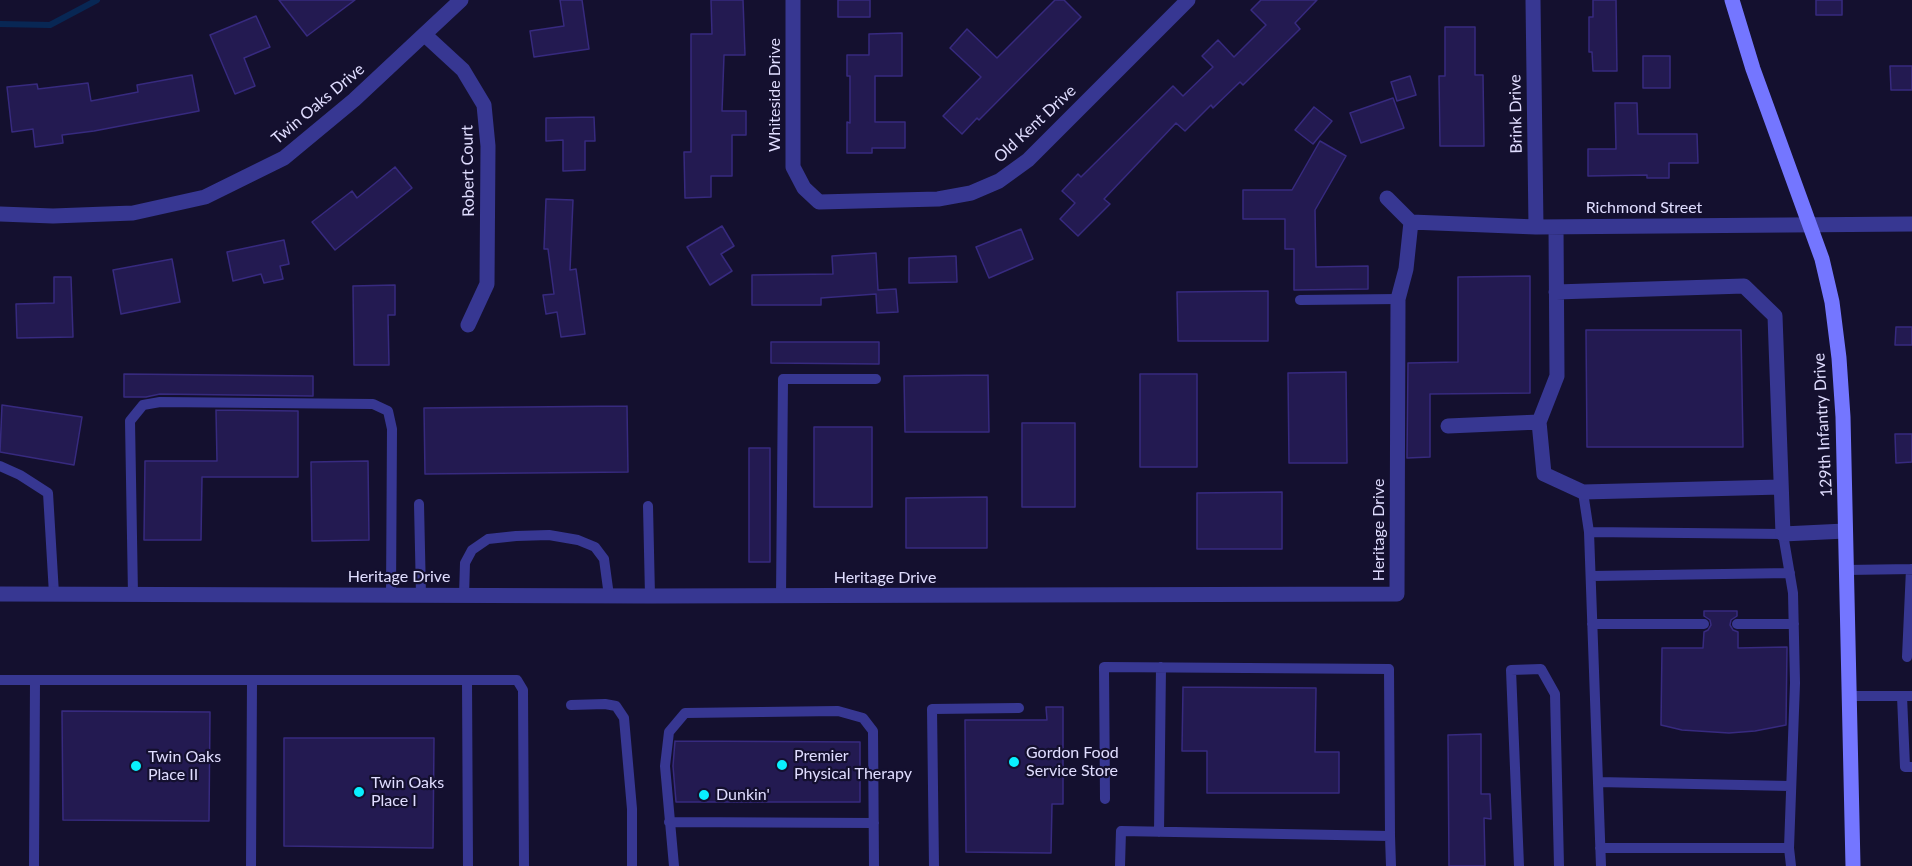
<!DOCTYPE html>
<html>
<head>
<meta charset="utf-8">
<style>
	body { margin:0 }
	canvas { display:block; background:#14102f }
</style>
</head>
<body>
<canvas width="1912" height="866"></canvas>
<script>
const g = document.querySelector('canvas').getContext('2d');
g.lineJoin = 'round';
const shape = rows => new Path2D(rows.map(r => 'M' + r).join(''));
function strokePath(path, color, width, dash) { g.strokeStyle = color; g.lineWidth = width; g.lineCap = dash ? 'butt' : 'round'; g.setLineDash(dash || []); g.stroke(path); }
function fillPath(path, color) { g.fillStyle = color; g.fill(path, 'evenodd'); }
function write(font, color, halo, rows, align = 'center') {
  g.font = font + ' Lato,sans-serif'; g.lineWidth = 4.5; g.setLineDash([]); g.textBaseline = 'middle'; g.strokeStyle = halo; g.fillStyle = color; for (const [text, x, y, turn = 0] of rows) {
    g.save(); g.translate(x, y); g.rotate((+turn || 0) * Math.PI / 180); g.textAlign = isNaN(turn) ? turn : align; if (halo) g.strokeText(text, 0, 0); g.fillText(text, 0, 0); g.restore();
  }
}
const stream = shape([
	[0,24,50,25,97,0]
]);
const building = shape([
	[279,0,355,0,307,36,279,0],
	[560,0,582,0,589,49,534,57,530,31,564,26,560,0],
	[711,0,743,0,745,55,724,55,722,111,746,111,746,135,732,135,732,176,711,176,711,197,685,198,684,152,691,152,691,34,712,34,711,0],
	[838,0,870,0,870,17,838,17,838,0],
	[1055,0,1064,0,1081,17,979,120,977,118,962,134,943,116,981,77,950,48,967,29,997,58,1055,0],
	[1261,0,1317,0,1295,23,1300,29,1243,85,1240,82,1213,108,1211,105,1185,131,1176,123,1104,199,1110,204,1078,236,1060,219,1075,203,1062,191,1078,174,1081,177,1173,86,1183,96,1213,67,1202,56,1218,40,1234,57,1266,25,1251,10,1261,0],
	[1593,0,1616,0,1617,71,1593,71,1592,52,1589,52,1589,17,1593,17,1593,0],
	[1816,0,1842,0,1842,15,1816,15,1816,0],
	[256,16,270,47,244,58,255,86,235,94,210,35,256,16],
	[1445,27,1475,27,1475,75,1483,75,1484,146,1440,146,1439,76,1445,76,1445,27],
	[902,33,902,76,875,76,875,122,905,122,905,148,872,148,872,153,847,153,847,122,850,123,850,76,847,76,847,55,869,55,869,34,902,33],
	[1643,56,1670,56,1670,88,1643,88,1643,56],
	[1890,66,1912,66,1912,90,1891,90,1890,66],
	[192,75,199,111,94,131,62,135,63,143,35,147,33,129,12,132,7,87,37,84,38,89,88,83,91,101,138,92,137,85,192,75],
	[1410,76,1416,95,1397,101,1391,82,1410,76],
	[1393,98,1404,128,1361,143,1350,113,1393,98],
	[1615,103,1637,103,1638,134,1697,134,1698,163,1669,163,1669,178,1647,178,1647,175,1588,176,1588,149,1616,149,1615,103],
	[1314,107,1332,121,1313,144,1295,130,1314,107],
	[594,117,595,141,585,141,585,170,563,171,563,140,546,141,546,118,594,117],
	[1320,141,1346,156,1315,210,1316,267,1368,266,1368,289,1294,290,1294,249,1285,249,1285,219,1243,219,1243,190,1292,190,1320,141],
	[395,167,412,188,335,250,312,222,352,191,357,198,395,167],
	[546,199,573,200,570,270,576,269,585,334,561,337,557,312,546,314,543,295,554,294,548,249,544,249,546,199],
	[722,226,734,246,721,254,732,271,710,285,687,247,722,226],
	[1021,229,1033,259,989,278,976,247,1021,229],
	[284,240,289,264,280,266,283,279,264,283,261,274,233,281,227,252,284,240],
	[876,253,878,290,896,289,898,312,877,313,876,294,821,298,821,305,752,305,752,275,833,274,832,256,876,253],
	[956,256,957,282,909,283,909,258,956,256],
	[172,259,180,302,121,314,113,270,172,259],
	[1530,276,1530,393,1430,394,1430,457,1407,458,1408,363,1458,362,1458,277,1530,276],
	[54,277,71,277,73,337,17,338,16,304,54,303,54,277],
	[395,285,395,315,388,315,389,365,354,365,353,286,395,285],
	[1268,291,1268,341,1178,341,1177,292,1268,291],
	[1896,327,1912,327,1912,345,1895,345,1896,327],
	[1586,330,1741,330,1743,447,1587,447,1586,330],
	[771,342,879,342,879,364,771,363,771,342],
	[1346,372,1347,463,1289,463,1288,373,1346,372],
	[124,374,313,376,313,396,160,394,146,397,124,397,124,374],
	[1140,374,1197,374,1197,467,1140,467,1140,374],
	[988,375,989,432,905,432,904,376,988,375],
	[2,405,82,417,74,465,0,452,2,405],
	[627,406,628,472,425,474,424,408,627,406],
	[216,410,298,411,298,477,202,477,201,540,144,540,145,461,217,461,216,410],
	[1022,423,1075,423,1075,507,1022,507,1022,423],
	[814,427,872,427,872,507,814,507,814,427],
	[1895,434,1912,434,1912,462,1896,463,1895,434],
	[749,448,770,448,770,562,749,562,749,448],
	[368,461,369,540,312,541,311,462,368,461],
	[1282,492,1282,549,1197,549,1197,493,1282,492],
	[987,497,987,548,906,548,906,498,987,497],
	[1704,611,1737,611,1737,616,1731,620,1730,625,1733,630,1738,632,1738,648,1787,647,1786,725,1755,731,1729,733,1682,730,1661,725,1662,648,1703,648,1704,632,1708,630,1711,625,1710,620,1704,616,1704,611],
	[1183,687,1316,688,1315,752,1339,752,1339,793,1207,793,1207,751,1182,751,1183,687],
	[1046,707,1063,707,1063,804,1052,804,1051,853,966,852,965,720,1047,720,1046,707],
	[62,711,210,712,209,821,63,820,62,711],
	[1481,734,1481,794,1490,794,1491,819,1484,818,1485,866,1449,866,1448,735,1481,734],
	[284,738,434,738,433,848,284,846,284,738],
	[675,741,860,742,860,802,676,802,673,766,675,741]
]);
const lane = shape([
	[1300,300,1398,299],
	[0,466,20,475,48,493,54,594],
	[1583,492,1589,532,1601,866],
	[419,504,421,595],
	[648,506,650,596],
	[1589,532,1783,534,1793,593,1795,683,1789,848,1600,848],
	[1846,570,1912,569],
	[1591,576,1790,573],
	[133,595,130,421,143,405,160,402,373,404,388,411,392,429,391,595],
	[464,596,465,563,472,550,488,539,516,536,549,535,578,540,595,547,604,559,609,596],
	[781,596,783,379,876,379],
	[1592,624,1704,624],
	[1737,624,1794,624],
	[1907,657,1911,569],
	[0,680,517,680,523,690,524,866],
	[467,680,468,866],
	[1849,696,1912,696],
	[1902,696,1905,767,1912,767],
	[571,705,605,704,616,706,624,718,632,809,632,866],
	[1598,782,1790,786],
	[1105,799,1104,667,1389,669,1390,836],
	[669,822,874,823],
	[1159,832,1161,667],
	[1789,848,1791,866],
	[34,866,35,680],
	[251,866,252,680],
	[674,866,665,766,669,732,685,713,838,711,863,718,873,731,874,866],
	[934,866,932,709,1019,708],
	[1120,866,1121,831,1390,836,1391,866],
	[1519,866,1511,670,1541,669,1555,694,1559,866]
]);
const street = shape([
	[793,0,793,167,804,188,819,202,938,199,971,193,999,181,1028,160,1188,0],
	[1533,0,1536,227],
	[425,35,463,70,484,105,488,146,487,284,468,325],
	[1387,198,1411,222,1536,227,1912,224],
	[0,214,53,216,133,213,205,197,284,158,354,100,461,0],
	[1556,292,1744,286,1775,316,1783,534,1845,531],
	[1539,422,1544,474,1583,492,1781,487],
	[1448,426,1539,422,1557,376,1556,227],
	[0,594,650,596,1397,594,1398,299,1406,269,1411,222]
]);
const secondary = shape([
	[1732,0,1753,69,1822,259,1832,302,1839,358,1843,417,1853,866]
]);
const markers = [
	[1014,762,6,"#09f0ff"],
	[782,765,6,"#09f0ff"],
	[136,766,6,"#09f0ff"],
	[359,792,6,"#09f0ff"],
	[704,795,6,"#09f0ff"]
];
const streetNames = [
	["Whiteside Drive",775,95,-90],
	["Twin Oaks Drive",318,104,-40],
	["Brink Drive",1516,114,-91],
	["Old Kent Drive",1035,124,-43],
	["Robert Court",468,171,-91],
	["Richmond Street",1644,208],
	["129th Infantry Drive",1823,425,-93],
	["Heritage Drive",1379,530,-90],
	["Heritage Drive",399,577],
	["Heritage Drive",885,578]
];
const poiNames = [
	["Gordon Food",1026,753],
	["Service Store",1026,771],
	["Premier",794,756],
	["Physical Therapy",794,774],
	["Twin Oaks",148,757],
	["Place II",148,775],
	["Twin Oaks",371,783],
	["Place I",371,801],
	["Dunkin'",716,795]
];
strokePath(stream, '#082754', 6);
fillPath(building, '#231a51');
strokePath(building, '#372a7f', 1.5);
strokePath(lane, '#373792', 10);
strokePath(street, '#373792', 15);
strokePath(secondary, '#7476ff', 15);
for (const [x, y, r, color] of markers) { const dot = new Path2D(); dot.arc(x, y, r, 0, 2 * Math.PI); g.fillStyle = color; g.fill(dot); strokePath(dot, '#14102f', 2); }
write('16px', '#e0ddff', '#14102f', streetNames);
write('16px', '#e0ddff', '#14102f', poiNames, 'left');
</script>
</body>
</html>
